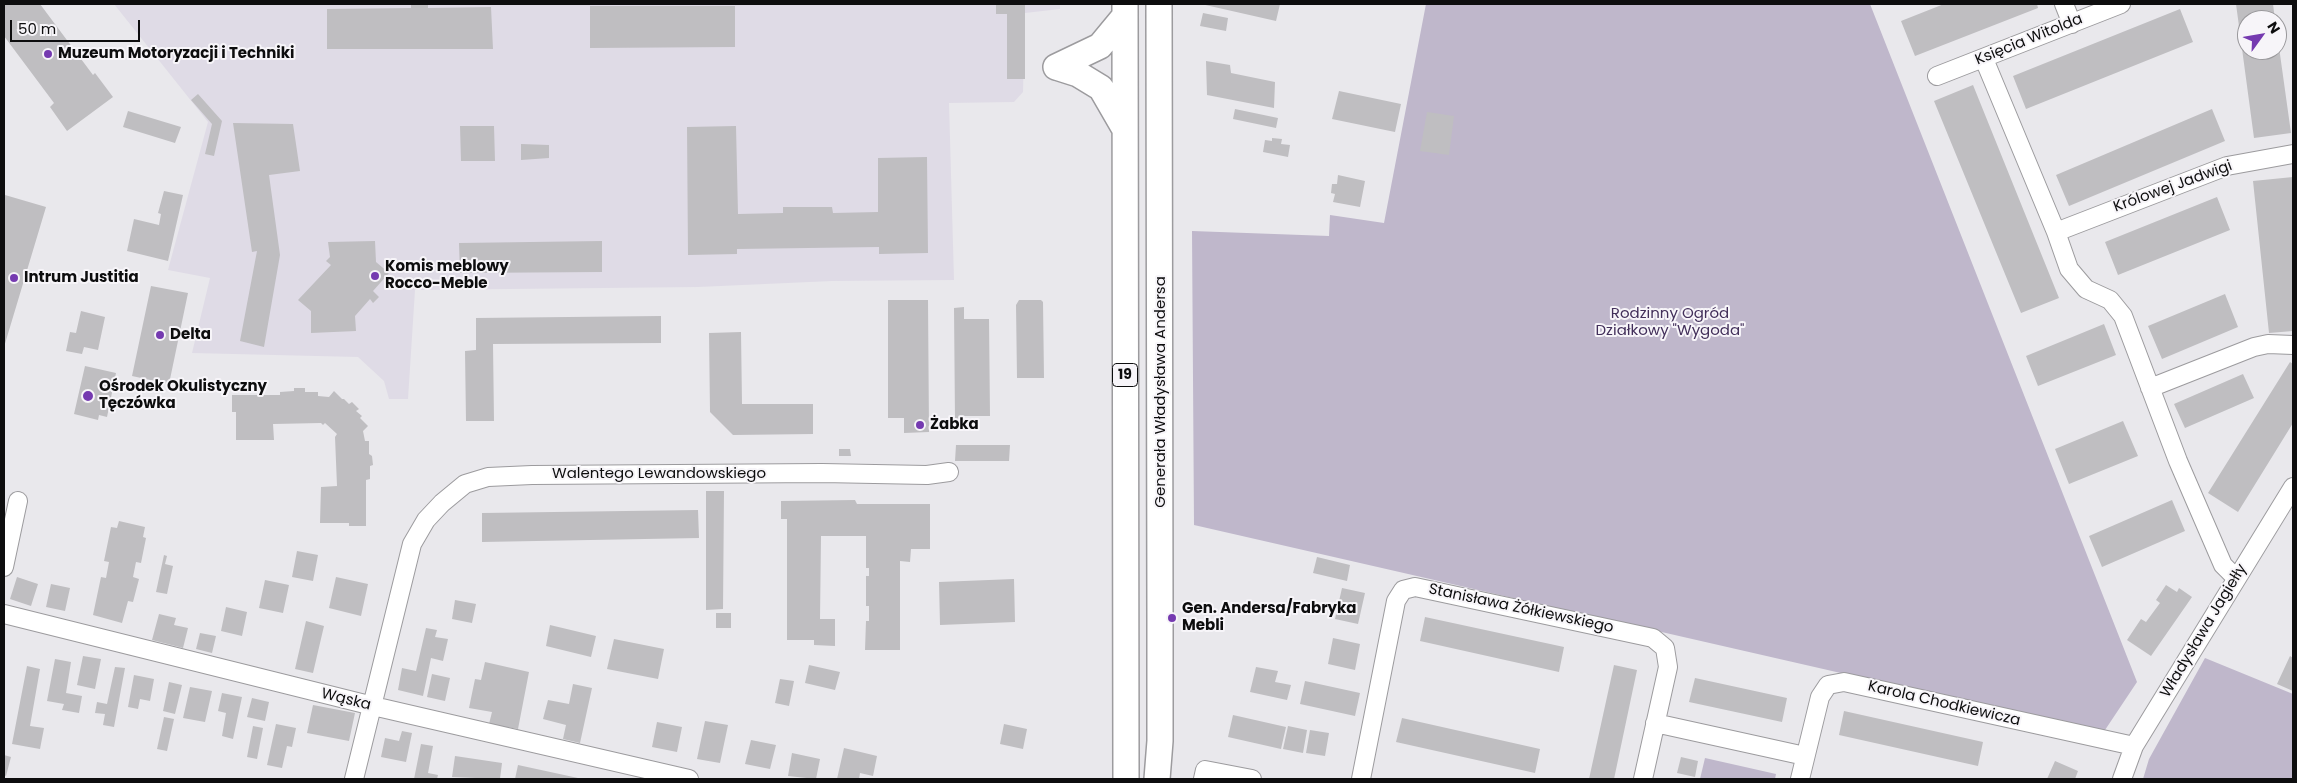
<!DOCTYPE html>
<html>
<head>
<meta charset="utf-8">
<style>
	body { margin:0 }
	#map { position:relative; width:2297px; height:783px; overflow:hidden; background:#e9e8ec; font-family:Poppins,sans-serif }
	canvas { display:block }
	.frame { position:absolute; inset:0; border:5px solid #0d0d0e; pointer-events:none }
	.north { position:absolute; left:2237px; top:10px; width:50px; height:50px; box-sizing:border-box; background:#f7f5f9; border:1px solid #99989b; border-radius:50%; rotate:58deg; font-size:14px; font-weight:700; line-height:20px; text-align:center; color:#0d0d0e }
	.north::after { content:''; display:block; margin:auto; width:18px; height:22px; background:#753ab0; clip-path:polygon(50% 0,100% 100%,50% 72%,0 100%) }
	.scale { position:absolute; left:10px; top:20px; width:130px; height:22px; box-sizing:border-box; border:2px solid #0d0d0e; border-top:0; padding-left:6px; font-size:15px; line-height:18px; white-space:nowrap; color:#0d0d0e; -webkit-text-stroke:4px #f7f5f9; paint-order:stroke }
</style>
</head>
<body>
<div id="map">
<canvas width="2297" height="783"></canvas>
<div class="frame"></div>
<div class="north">N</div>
<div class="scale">50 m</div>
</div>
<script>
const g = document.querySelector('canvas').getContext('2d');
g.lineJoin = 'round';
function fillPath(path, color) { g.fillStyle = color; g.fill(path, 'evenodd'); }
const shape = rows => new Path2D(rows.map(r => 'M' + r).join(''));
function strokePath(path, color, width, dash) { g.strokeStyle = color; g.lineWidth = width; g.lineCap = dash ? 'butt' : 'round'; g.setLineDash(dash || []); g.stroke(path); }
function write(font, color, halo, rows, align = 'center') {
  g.font = font + ' Poppins,sans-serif'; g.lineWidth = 4; g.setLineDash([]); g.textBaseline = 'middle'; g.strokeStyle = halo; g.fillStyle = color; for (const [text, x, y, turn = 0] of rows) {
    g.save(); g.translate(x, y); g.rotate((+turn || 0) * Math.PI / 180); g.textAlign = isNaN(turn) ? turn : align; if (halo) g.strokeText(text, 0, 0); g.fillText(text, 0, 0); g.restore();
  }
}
const built = shape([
	[114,4,1060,4,1060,9,1025,13,1023,92,1014,102,949,103,954,280,832,281,698,287,415,290,408,399,389,399,384,381,358,357,192,353,210,278,168,270,208,122]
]);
const green = shape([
	[1426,4,1870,4,2137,682,2103,733,1194,525,1192,231,1329,236,1330,215,1384,223],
	[2205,658,2293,694,2293,779,2143,779,2149,759],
	[1705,758,1776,774,1775,779,1700,779]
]);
const building = shape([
	[4,4,40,4,93,75,95,73,113,97,67,131,50,107,54,103,4,36],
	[411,4,428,4,428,8,491,7,493,49,327,49,327,9,411,8],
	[996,4,1025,4,1025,79,1007,79,1007,14,996,14],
	[1201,4,1280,4,1276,21],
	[1944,4,2037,4,2038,8,1915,56,1901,21],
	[2236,4,2273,4,2275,20,2247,20,2247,50,2277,50,2278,40,2291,133,2254,138],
	[590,6,735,6,735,47,590,48],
	[2180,9,2193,42,2026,109,2013,76],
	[1203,13,1228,18,1226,31,1200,26],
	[1206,61,1230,65,1231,73,1275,82,1274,108,1207,95],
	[1973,85,2059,298,2021,313,1934,101],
	[1339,91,1401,104,1395,132,1332,119],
	[198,94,222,121,214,156,205,154,212,124,191,100],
	[1235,109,1278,118,1276,128,1233,119],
	[2212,109,2225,141,2069,206,2056,175],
	[128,111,181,127,175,143,123,127],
	[1427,112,1454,116,1449,155,1420,151],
	[233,123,293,124,300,171,269,175,280,255,264,347,240,341,257,251,252,252],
	[460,126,494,126,495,161,461,161],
	[736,126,738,214,783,213,783,207,832,207,833,213,878,212,878,158,927,157,928,253,879,254,879,247,737,249,737,254,688,255,687,127],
	[1272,138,1282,139,1281,144,1290,145,1288,157,1263,152,1265,140,1272,141],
	[521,144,549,145,549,158,521,160],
	[1338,175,1365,181,1360,207,1333,202,1335,194,1331,193,1332,184,1337,184],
	[2293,177,2293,331,2269,333,2253,181],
	[164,191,183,195,168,261,127,251,134,219,159,225,161,214,158,213],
	[5,195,46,207,4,347,4,197],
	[2217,197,2230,230,2118,275,2105,242],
	[375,241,376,262,389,273,373,291,379,297,373,303,370,299,355,316,356,331,311,333,311,311,298,300,331,265,326,261,330,257,328,242],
	[602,241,602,272,460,273,459,243],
	[151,286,188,293,169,384,132,376],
	[2225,294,2238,327,2162,359,2148,326],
	[888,300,928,300,929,432,904,433,904,418,888,418],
	[1019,300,1041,300,1043,302,1044,378,1017,378,1016,305],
	[964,307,964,319,989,319,990,416,964,416,964,420,955,420,954,308],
	[81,311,105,317,98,350,84,347,82,354,66,351,70,332,76,333],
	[661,316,661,343,493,344,494,421,466,421,465,351,476,350,476,318],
	[2104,324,2116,355,2038,386,2026,356],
	[741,332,742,404,813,404,813,434,733,435,710,412,709,333],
	[2290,362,2293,364,2293,423,2238,512,2208,493],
	[85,366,116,373,107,417,99,415,98,420,74,414],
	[2243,374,2254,398,2185,428,2174,404],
	[294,388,305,388,305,392,318,392,318,396,329,397,334,391,342,399,344,399,349,404,352,402,359,409,356,411,362,416,360,418,368,426,363,431,365,441,369,441,369,454,372,456,373,465,370,466,370,479,366,480,366,526,349,526,349,523,320,523,321,487,337,486,335,437,337,434,325,423,323,425,321,423,273,424,274,440,236,440,236,412,232,412,232,395,280,395,280,392,294,391],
	[2123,421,2138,456,2069,484,2055,449],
	[956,445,1010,445,1009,461,955,461],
	[839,449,850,449,851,456,839,456],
	[706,491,724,491,723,609,706,610],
	[855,500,857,504,930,504,930,549,911,549,910,562,900,561,900,650,865,650,866,621,869,621,869,606,866,606,866,576,869,576,869,568,866,568,866,536,821,536,820,619,835,619,835,646,814,645,814,640,787,640,787,519,781,519,781,501],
	[2172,500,2185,531,2102,567,2089,536],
	[698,510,699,538,482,542,482,513],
	[119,521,145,527,143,537,146,538,141,563,136,562,133,577,139,579,133,602,128,601,122,623,93,615,101,577,106,578,109,562,104,561,111,527,117,528],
	[297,551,318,555,313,581,292,577],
	[164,555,167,556,165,564,173,566,167,594,156,592],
	[1317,557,1350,565,1347,581,1313,573],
	[17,577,38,584,31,606,10,599],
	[336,577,368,584,361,616,329,608],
	[1014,579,1015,622,940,625,939,582],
	[265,580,289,585,283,613,259,608],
	[51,584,70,588,65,611,46,607],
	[2166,585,2177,592,2179,588,2192,597,2151,656,2127,640,2141,619,2146,622,2160,603,2156,600],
	[1342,588,1365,593,1358,624,1335,619],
	[455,600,476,604,472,623,452,619],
	[226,607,247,612,242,636,221,631],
	[716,613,731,613,731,628,716,628],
	[159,614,176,618,174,625,188,628,183,648,152,640],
	[1425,617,1564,647,1559,672,1420,641],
	[306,621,324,626,313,673,295,669],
	[550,625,596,636,591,657,546,646],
	[426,628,437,630,435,637,448,639,443,661,431,658,423,696,398,690,402,668,416,671],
	[200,633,216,636,212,653,196,649],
	[1333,638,1360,644,1355,670,1328,664],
	[614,639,664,649,658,679,607,669],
	[83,656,101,659,95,689,77,685],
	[2290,656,2293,658,2293,691,2277,684],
	[55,659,71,662,66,693,82,696,79,713,62,710,64,704,47,701],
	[485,662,529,672,518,729,489,724,492,712,469,708,475,679,481,680],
	[809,665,840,672,835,690,805,683],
	[1614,665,1637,670,1614,779,1589,779],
	[27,666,40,669,30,726,44,728,40,749,12,744],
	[115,667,125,668,114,727,103,725,105,714,95,713,97,702,107,704],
	[1256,667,1278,671,1275,682,1291,685,1287,700,1250,692],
	[432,674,450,678,445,701,427,697],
	[134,675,154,679,150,701,140,699,138,709,128,707],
	[1695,678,1787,698,1782,722,1689,702],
	[780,679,794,681,789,706,775,703],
	[1305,681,1360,693,1355,716,1300,704],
	[169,682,182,685,175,714,163,711],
	[573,684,592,688,580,743,563,739,566,725,543,719,548,700,569,704],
	[190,687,212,691,205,722,183,718],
	[222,693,242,697,233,739,222,736,226,713,218,711],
	[252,698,269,702,265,721,247,717],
	[313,705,355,713,349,741,307,733],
	[1844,711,1983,742,1978,766,1839,735],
	[1233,715,1286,727,1281,749,1228,737],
	[164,717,174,719,167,751,157,749],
	[1402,718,1540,749,1535,773,1396,742],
	[705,721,728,725,720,763,697,759],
	[657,722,682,727,677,752,652,747],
	[276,724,296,728,292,747,287,746,282,768,267,765],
	[1004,724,1027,729,1023,749,1000,744],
	[253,726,263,728,257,759,247,757],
	[1288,726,1307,730,1303,753,1283,749],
	[1310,730,1329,733,1325,756,1306,753],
	[402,731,412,733,406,762,381,757,385,738,399,741],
	[751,740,776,745,770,769,745,764],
	[421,744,433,746,428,773,438,775,437,779,414,779],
	[844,748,877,756,873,776,860,773,859,779,837,779],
	[792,753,820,759,816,779,788,776],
	[4,755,11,757,6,776,4,775],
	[455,756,502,763,500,779,452,777],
	[1681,757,1698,761,1695,777,1677,773],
	[2055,761,2078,771,2075,779,2047,779],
	[518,765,578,778,578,779,515,779]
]);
const minor = shape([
	[2064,4,2072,24],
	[1984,59,2056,232,2069,269,2086,289,2110,300,2123,316,2178,461,2223,565,2236,578],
	[1937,76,2121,4],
	[2056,232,2227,166,2293,154],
	[2150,388,2254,347,2268,344,2293,345],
	[4,567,18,501],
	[4,614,373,706,689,779],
	[1655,723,1805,756],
	[354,779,412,544,426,520,442,503,465,484,488,477,532,475,822,473,927,475,949,472],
	[1203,779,1205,770,1252,779],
	[1361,779,1396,601,1403,590,1415,587,1653,638,1665,648,1668,667,1643,779],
	[1800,779,1820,697,1828,685,1844,682,2134,746],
	[2122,779,2134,746,2293,487]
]);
const highway = shape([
	[1125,4,1126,779],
	[1056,67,1078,74,1101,88,1123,126],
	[1056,67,1100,46,1124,17],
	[1157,779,1160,741,1160,618,1159,4]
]);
const markers = [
	[48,54,5,"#753ab0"],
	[375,276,5,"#753ab0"],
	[14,278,5,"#753ab0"],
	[160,335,5,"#753ab0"],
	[88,396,6,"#753ab0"],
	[920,425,5,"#753ab0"],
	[1172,618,5,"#753ab0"]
];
const shields = [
	[1125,375,25]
];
const shieldNames = [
	["19",1125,375]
];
const streetNames = [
	["Księcia Witolda",2029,40,-22],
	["Królowej Jadwigi",2173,187,-20],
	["Generała Władysława Andersa",1161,392,-90],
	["Walentego Lewandowskiego",659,474],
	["Stanisława Żółkiewskiego",1521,609,12],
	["Władysława Jagiełły",2204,631,-59],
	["Wąska",346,700,14],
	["Karola Chodkiewicza",1944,704,13]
];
const poiNames = [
	["Muzeum Motoryzacji i Techniki",58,54],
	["Komis meblowy",385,267],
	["Rocco-Meble",385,284],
	["Intrum Justitia",24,278],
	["Delta",170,335],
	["Ośrodek Okulistyczny",99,387],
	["Tęczówka",99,404],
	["Żabka",930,425],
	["Gen. Andersa/Fabryka",1182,609],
	["Mebli",1182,626]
];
const parkNames = [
	["Rodzinny Ogród",1670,314],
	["Działkowy \"Wygoda\"",1670,331]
];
fillPath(built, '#dfdbe6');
fillPath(green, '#bfb7cb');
fillPath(building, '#bfbec1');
strokePath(minor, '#9c9b9e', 20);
strokePath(highway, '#9c9b9e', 28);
strokePath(minor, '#fff', 18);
strokePath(highway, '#fff', 25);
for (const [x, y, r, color] of markers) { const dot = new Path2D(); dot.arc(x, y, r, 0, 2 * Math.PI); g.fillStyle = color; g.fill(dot); strokePath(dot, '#f7f5f9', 2); }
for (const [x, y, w] of shields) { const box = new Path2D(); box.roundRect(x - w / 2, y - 11.5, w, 23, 4); g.fillStyle = '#f7f5f9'; g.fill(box); strokePath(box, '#0d0d0e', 1); }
write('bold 14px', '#0d0d0e', null, shieldNames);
write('15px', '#0d0d0e', '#f7f5f9', streetNames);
write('bold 15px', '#0d0d0e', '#f7f5f9', poiNames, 'left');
write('15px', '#422f5a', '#f7f5f9', parkNames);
</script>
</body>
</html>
